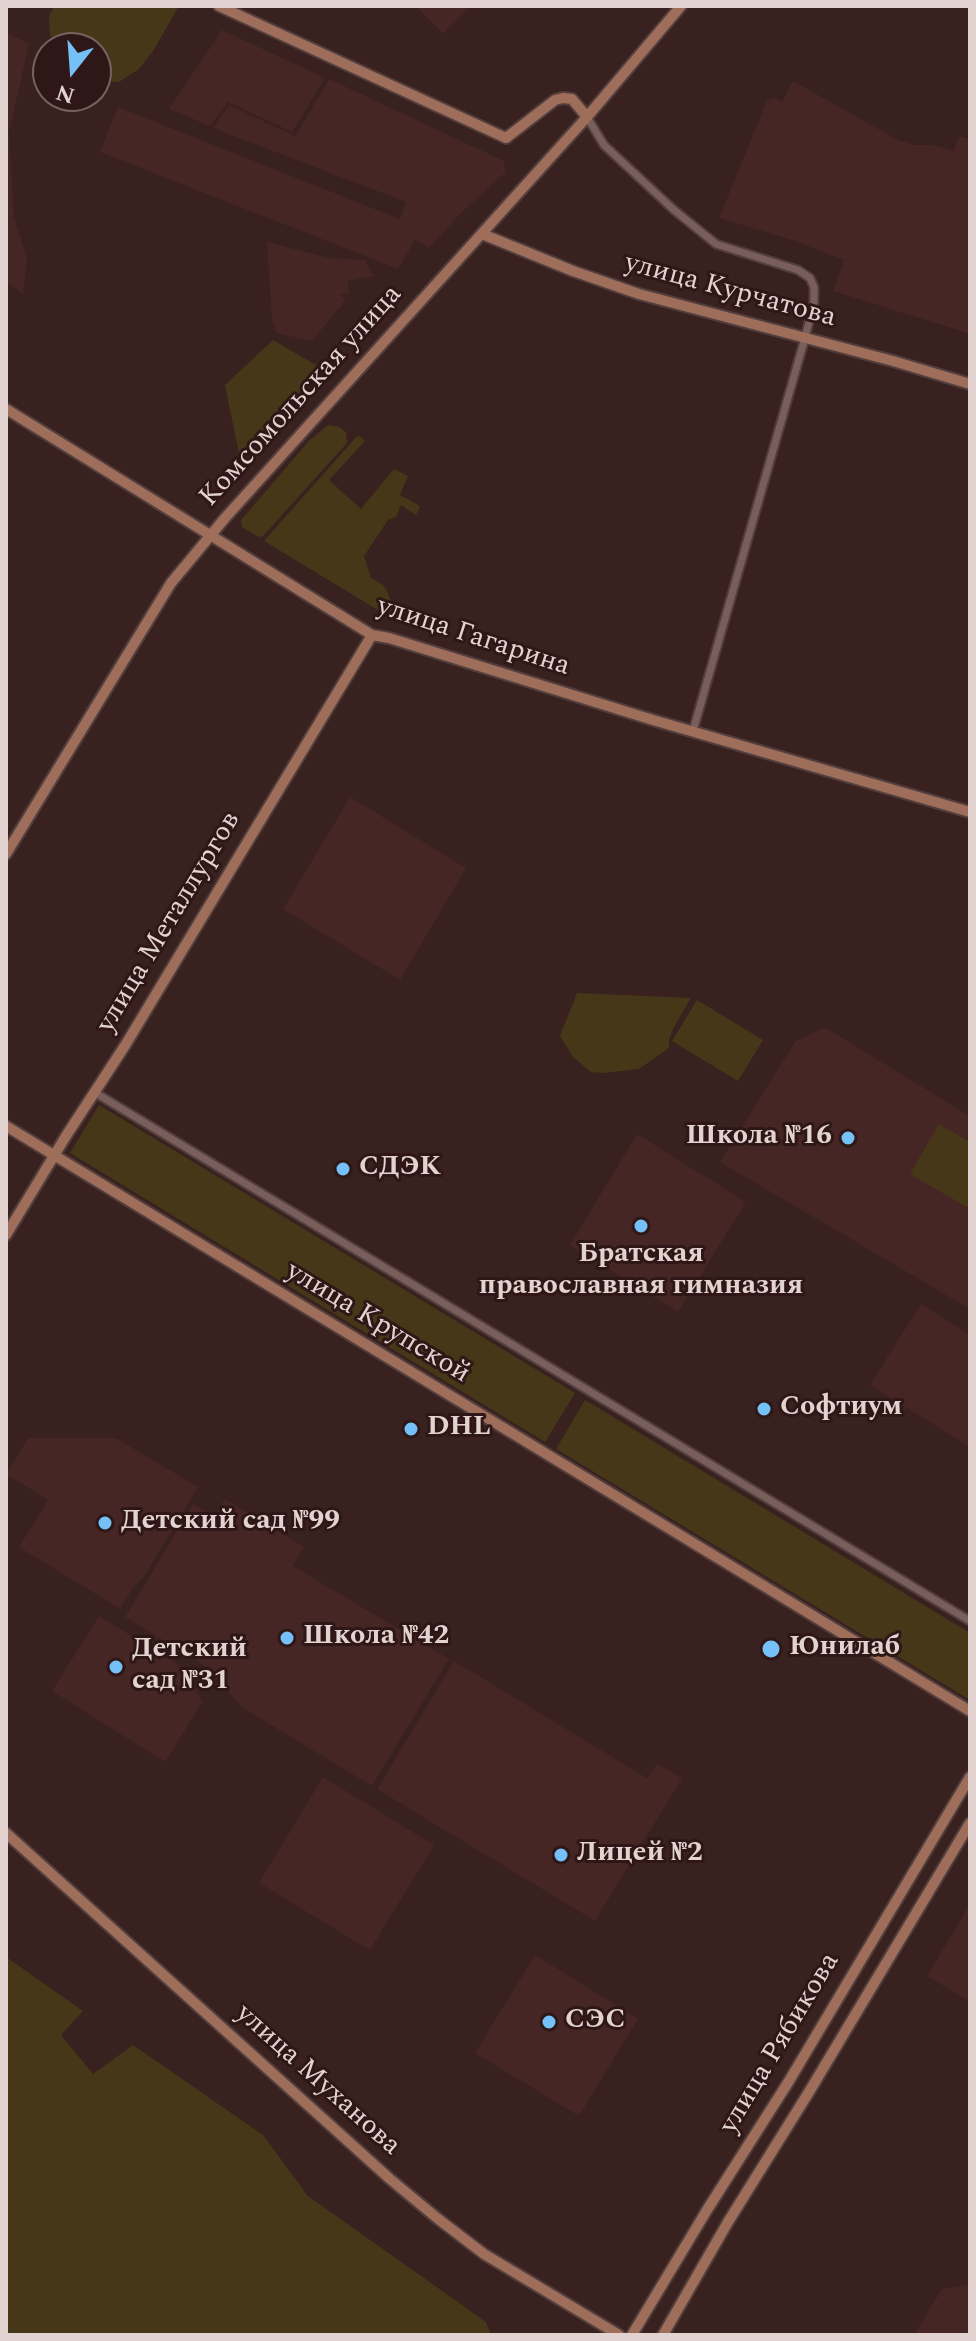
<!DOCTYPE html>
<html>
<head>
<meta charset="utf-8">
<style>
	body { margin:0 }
	#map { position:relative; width:976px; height:2341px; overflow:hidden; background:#38211f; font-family:Spectral,serif }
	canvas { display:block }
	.frame { position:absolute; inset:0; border:8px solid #e2d2d0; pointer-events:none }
	.north { position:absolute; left:32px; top:32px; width:80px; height:80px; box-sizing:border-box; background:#2e1716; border:2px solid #766260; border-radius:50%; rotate:197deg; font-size:22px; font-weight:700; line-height:32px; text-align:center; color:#e2d2d0 }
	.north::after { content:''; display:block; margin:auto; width:28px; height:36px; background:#75c0f6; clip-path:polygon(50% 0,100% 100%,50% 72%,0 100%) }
</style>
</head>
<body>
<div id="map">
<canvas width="976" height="2341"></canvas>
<div class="frame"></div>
<div class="north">N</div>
</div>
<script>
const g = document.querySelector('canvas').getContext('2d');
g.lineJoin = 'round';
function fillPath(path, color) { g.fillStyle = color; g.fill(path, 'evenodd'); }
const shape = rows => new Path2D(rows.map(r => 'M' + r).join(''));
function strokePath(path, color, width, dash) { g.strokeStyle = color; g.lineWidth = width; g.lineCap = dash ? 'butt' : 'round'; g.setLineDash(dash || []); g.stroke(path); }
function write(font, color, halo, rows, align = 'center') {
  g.font = font + ' Spectral,serif'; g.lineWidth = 6; g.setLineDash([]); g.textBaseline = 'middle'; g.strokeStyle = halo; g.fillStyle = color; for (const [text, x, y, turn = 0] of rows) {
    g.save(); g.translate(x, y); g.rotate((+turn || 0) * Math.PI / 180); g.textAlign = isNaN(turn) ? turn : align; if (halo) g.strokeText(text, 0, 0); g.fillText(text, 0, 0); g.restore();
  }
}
const built = shape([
	[416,6,471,6,443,34],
	[222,30,325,78,292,132,228,102,210,126,169,109],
	[6,32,29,44,9,132,14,217,27,260,23,294,6,282],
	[329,79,504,161,505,173,461,213,429,248,415,240,398,269,100,152,118,107,400,219,406,202,213,128,229,105,295,136],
	[793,81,898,140,914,145,933,145,954,151,959,136,970,139,970,334,833,291,844,260,792,240,719,218,767,101,774,97,782,102],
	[267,242,330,258,365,260,374,276,348,281,349,294,340,295,346,300,312,341,276,333,272,320],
	[350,797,466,868,400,980,283,909],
	[824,1027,970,1116,970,1309,720,1162,795,1042],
	[637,1134,746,1202,678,1312,570,1245],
	[921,1304,970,1335,970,1447,870,1385],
	[28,1438,116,1438,198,1487,142,1580,134,1586,120,1609,19,1547,48,1500,6,1474],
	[225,1499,304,1547,293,1566,449,1659,372,1786,243,1708,201,1663,125,1617,193,1504,214,1516],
	[99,1616,185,1669,202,1703,165,1762,52,1691],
	[454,1661,647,1778,657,1764,682,1778,595,1921,377,1789],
	[323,1777,434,1845,370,1950,259,1883],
	[970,1904,970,2002,927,1976],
	[535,1955,638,2019,579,2116,475,2053],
	[970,2284,970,2335,914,2335,942,2289]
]);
const green = shape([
	[54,6,179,6,153,51,139,69,119,82,99,81,96,79,96,48,61,48,50,35,49,17],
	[273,340,321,368,240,459,225,385],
	[328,425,339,427,346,432,347,443,262,537,257,536,242,527,241,520,309,441],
	[358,435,365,441,329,480,361,509,394,469,408,476,400,495,420,506,416,515,401,505,396,517,388,520,364,556,371,578,383,585,388,593,394,612,391,618,264,541],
	[577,993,691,998,674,1027,669,1039,669,1048,639,1069,603,1073,591,1072,573,1057,560,1036],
	[697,1000,763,1040,738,1081,672,1041],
	[99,1105,575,1393,545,1442,70,1153],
	[939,1124,970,1142,970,1209,910,1174],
	[585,1400,970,1633,970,1700,556,1449],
	[6,1957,83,2011,61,2035,93,2074,133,2045,263,2135,308,2196,486,2322,491,2335,6,2335]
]);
const street = shape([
	[587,117,604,145,674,210,716,244,798,270,810,278,814,287,814,302,805,338,693,731],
	[94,1092,970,1621]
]);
const secondary = shape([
	[219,6,506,138,555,100,563,98,572,99,587,117],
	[482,234,573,271,639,294,893,361,970,384],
	[6,409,372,635,389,638,653,720,970,812],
	[6,854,171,583,225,518,587,117,681,6],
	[6,1126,970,1711],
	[6,1235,66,1136,126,1044,372,635],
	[6,1833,390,2179,437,2218,484,2254,619,2335],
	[632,2335,707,2210,789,2081,970,1777],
	[663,2335,728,2222,809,2092,970,1823]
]);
const markers = [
	[848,1138,8,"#75c0f6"],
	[343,1169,8,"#75c0f6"],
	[641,1226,8,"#75c0f6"],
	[764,1409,8,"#75c0f6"],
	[411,1429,8,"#75c0f6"],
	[105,1523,8,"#75c0f6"],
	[287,1638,8,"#75c0f6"],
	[771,1649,10,"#75c0f6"],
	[116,1667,8,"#75c0f6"],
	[561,1855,8,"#75c0f6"],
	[549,2022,8,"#75c0f6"]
];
const streetNames = [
	["улица Курчатова",730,292,15],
	["Комсомольская улица",302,397,-48],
	["улица Гагарина",473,638,18],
	["улица Металлургов",170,923,-59],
	["улица Крупской",377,1324,31],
	["улица Рябикова",781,2044,-59],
	["улица Муханова",317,2081,42]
];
const poiNames = [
	["Школа №16",832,1138,"right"],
	["СДЭК",359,1169],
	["Братская",641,1256,"center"],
	["православная гимназия",641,1288,"center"],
	["Софтиум",780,1409],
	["DHL",427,1429],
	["Детский сад №99",121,1523],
	["Школа №42",303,1638],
	["Юнилаб",789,1649],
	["Детский",132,1651],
	["сад №31",132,1683],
	["Лицей №2",577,1855],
	["СЭС",565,2022]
];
fillPath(built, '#452624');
fillPath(green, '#473719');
strokePath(street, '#523e3d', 11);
strokePath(secondary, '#523e3d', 14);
strokePath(street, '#7a5e5b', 7);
strokePath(secondary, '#9e6e5a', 10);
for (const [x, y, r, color] of markers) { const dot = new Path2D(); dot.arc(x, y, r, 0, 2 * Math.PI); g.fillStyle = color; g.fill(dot); strokePath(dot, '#2e1716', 3); }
write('28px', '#e2d2d0', '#2e1716', streetNames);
write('bold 28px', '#e2d2d0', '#2e1716', poiNames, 'left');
</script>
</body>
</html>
